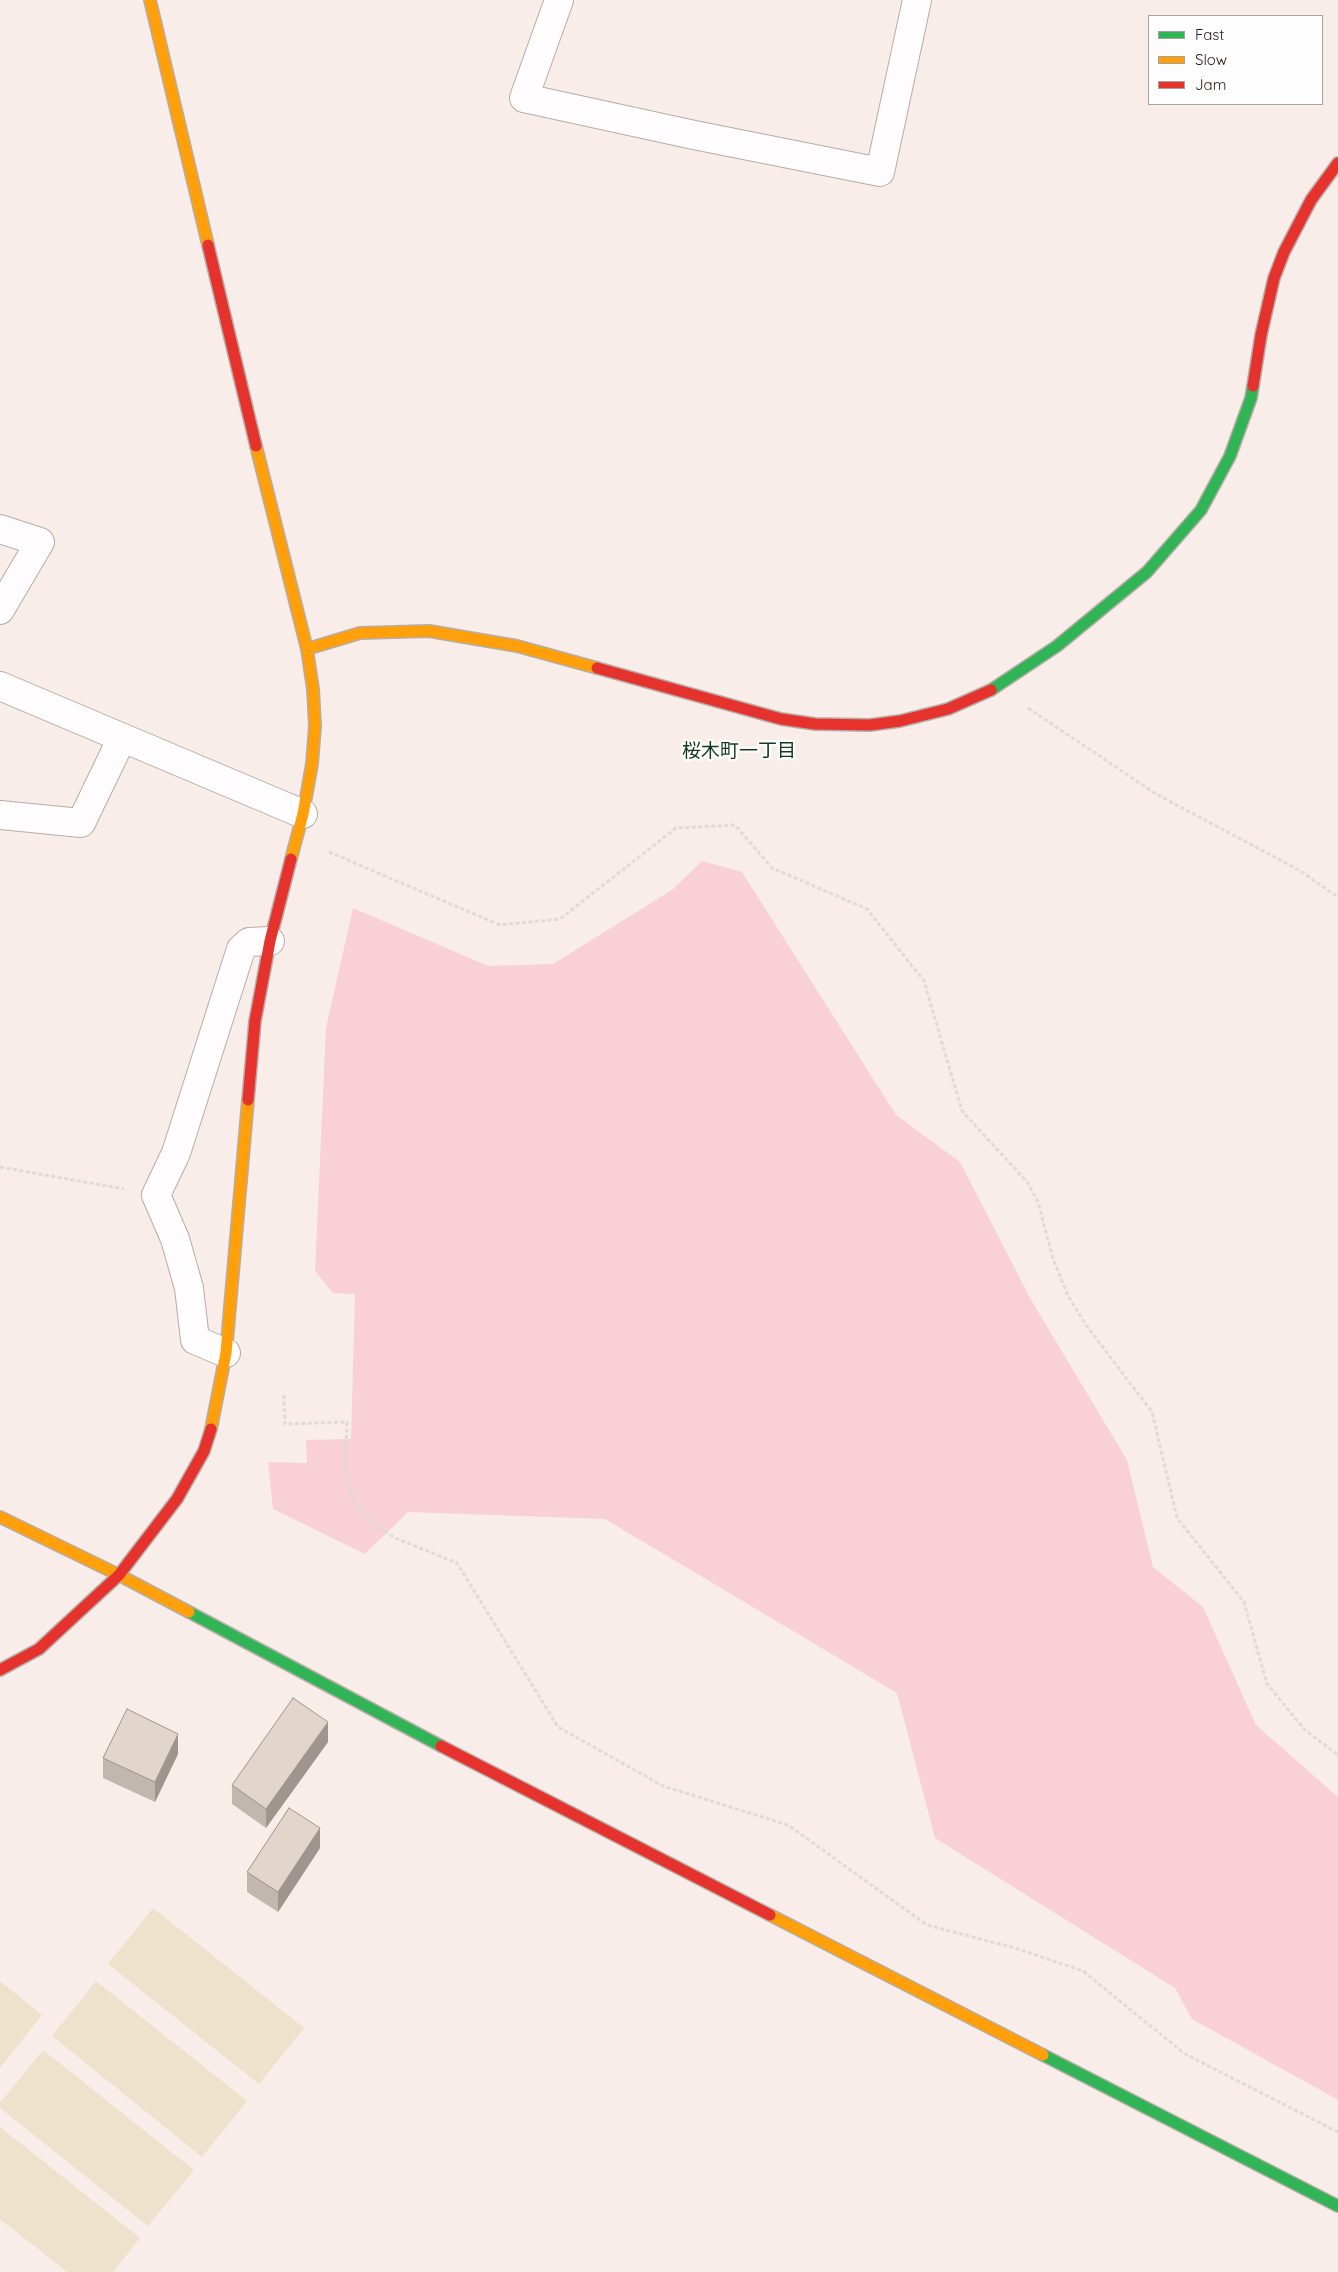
<!DOCTYPE html>
<html>
<head>
<meta charset="utf-8">
<style>
	body { margin:0 }
	#map { position:relative; width:1338px; height:2272px; overflow:hidden; background:#f8ede8; font-family:Quicksand,sans-serif }
	canvas { display:block }
	.legend { position:absolute; left:1148px; top:15px; width:175px; height:90px; box-sizing:border-box; background:#fdfdfd; border:1px solid #a7a3a0; margin:0; padding:6px 9px; list-style:none; font-size:15px; color:#261b15 }
	.legend li { display:flex; align-items:center; gap:10px; height:25px }
	.legend b { width:25px; border:1px solid #a7a3a0 }
</style>
</head>
<body>
<div id="map">
<canvas width="1338" height="2272"></canvas>
<ul class="legend">
<li><b style="height:6px;background:#30b455"></b>Fast</li>
<li><b style="height:6px;background:#ff9f0a"></b>Slow</li>
<li><b style="height:6px;background:#e5322d"></b>Jam</li>
</ul>
</div>
<script>
const g = document.querySelector('canvas').getContext('2d');
g.lineJoin = 'round';
function fillPath(path, color) { g.fillStyle = color; g.fill(path, 'evenodd'); }
const shape = rows => new Path2D(rows.map(r => 'M' + r).join(''));
function strokePath(path, color, width, dash) { g.strokeStyle = color; g.lineWidth = width; g.lineCap = dash ? 'butt' : 'round'; g.setLineDash(dash || []); g.stroke(path); }
function write(font, color, halo, rows, align = 'center') {
  g.font = font + ' Quicksand,"Noto Sans JP",sans-serif'; g.lineWidth = 4.5; g.setLineDash([]); g.textBaseline = 'middle'; g.strokeStyle = halo; g.fillStyle = color; for (const [text, x, y, turn = 0] of rows) {
    g.save(); g.translate(x, y); g.rotate((+turn || 0) * Math.PI / 180); g.textAlign = isNaN(turn) ? turn : align; if (halo) g.strokeText(text, 0, 0); g.fillText(text, 0, 0); g.restore();
  }
}
const green = shape([
	[153,1908,304,2028,259,2084,108,1964],
	[0,1981,42,2015,0,2068],
	[96,1981,247,2101,202,2157,52,2036],
	[43,2050,194,2170,148,2226,0,2108,0,2103],
	[0,2127,140,2238,113,2272,67,2272,0,2219]
]);
const water = shape([
	[702,861,742,872,896,1115,960,1162,1030,1298,1127,1460,1153,1567,1203,1607,1256,1725,1338,1797,1338,2100,1192,2019,1175,1988,935,1838,897,1693,605,1519,408,1512,365,1554,273,1509,268,1462,307,1463,306,1440,351,1439,355,1294,333,1293,315,1271,326,1028,353,908,488,966,553,964,672,890]
]);
const path = shape([
	[1028,708,1156,794,1297,869,1338,897],
	[329,852,500,925,560,919,676,828,735,825,772,868,867,909,924,981,962,1111,1028,1183,1038,1202,1053,1259,1068,1296,1086,1325,1152,1412,1177,1518,1244,1602,1267,1684,1305,1730,1338,1755],
	[0,1167,124,1189],
	[284,1395,285,1424,347,1422,345,1469,354,1502,374,1524,395,1538,457,1563,558,1727,663,1786,788,1825,927,1925,1015,1948,1083,1971,1185,2054,1338,2132]
]);
const street = shape([
	[559,0,524,98,694,135,880,172,917,0],
	[0,529,40,542,0,610],
	[0,686,303,814],
	[0,815,81,823,122,738],
	[226,1353,195,1340,189,1288,175,1239,156,1195,176,1153,241,949,249,942,270,941]
]);
const fast = shape([
	[991,690,1057,646,1147,572,1201,510,1230,456,1251,398,1253,386],
	[189,1612,441,1746],
	[1043,2055,1338,2206]
]);
const slow = shape([
	[150,0,208,245],
	[256,446,307,649,313,689,315,726,312,764,303,814,291,859],
	[307,649,360,633,429,631,517,646,597,668],
	[211,1429,226,1353,248,1100],
	[0,1517,119,1575,189,1612],
	[770,1915,1043,2055]
]);
const jam = shape([
	[208,245,256,446],
	[1253,386,1261,335,1274,278,1284,252,1311,200,1338,163],
	[597,668,781,719,815,724,870,725,900,721,948,709,991,690],
	[248,1100,255,1021,270,941,291,859],
	[0,1670,39,1649,119,1575,177,1499,204,1451,211,1429],
	[441,1746,770,1915]
]);
const wall = shape([
	[328,1742,266,1828,232,1804,232,1785],
	[178,1754,155,1802,103,1778,103,1758],
	[320,1848,278,1912,247,1892,247,1872]
]);
const shadedWall = shape([
	[328,1722,328,1742,266,1828,266,1809],
	[178,1734,178,1754,155,1802,155,1782],
	[320,1828,320,1848,278,1912,278,1892]
]);
const building = shape([
	[293,1698,328,1722,266,1809,232,1785,293,1698],
	[127,1709,178,1734,155,1782,103,1758,127,1709],
	[289,1808,320,1828,278,1892,247,1872,289,1808]
]);
const neighbourhoodNames = [
	["桜木町一丁目",739,751]
];
fillPath(green, '#eee2cc');
fillPath(water, '#f9d0d6');
strokePath(street, '#b7ada8', 30);
strokePath(fast, '#b7ada8', 14);
strokePath(slow, '#b7ada8', 14);
strokePath(jam, '#b7ada8', 14);
strokePath(path, '#dedbd9', 3, [4, 2.5]);
strokePath(street, '#fefcfc', 28);
strokePath(fast, '#30b455', 11);
strokePath(slow, '#ff9f0a', 11);
strokePath(jam, '#e5322d', 11);
fillPath(wall, '#c2b7af');
fillPath(shadedWall, '#9e958f');
fillPath(building, '#e1d5cc');
strokePath(building, '#9e958f', 1);
write('19px', '#123821', '#fdfdfd', neighbourhoodNames);
</script>
</body>
</html>
